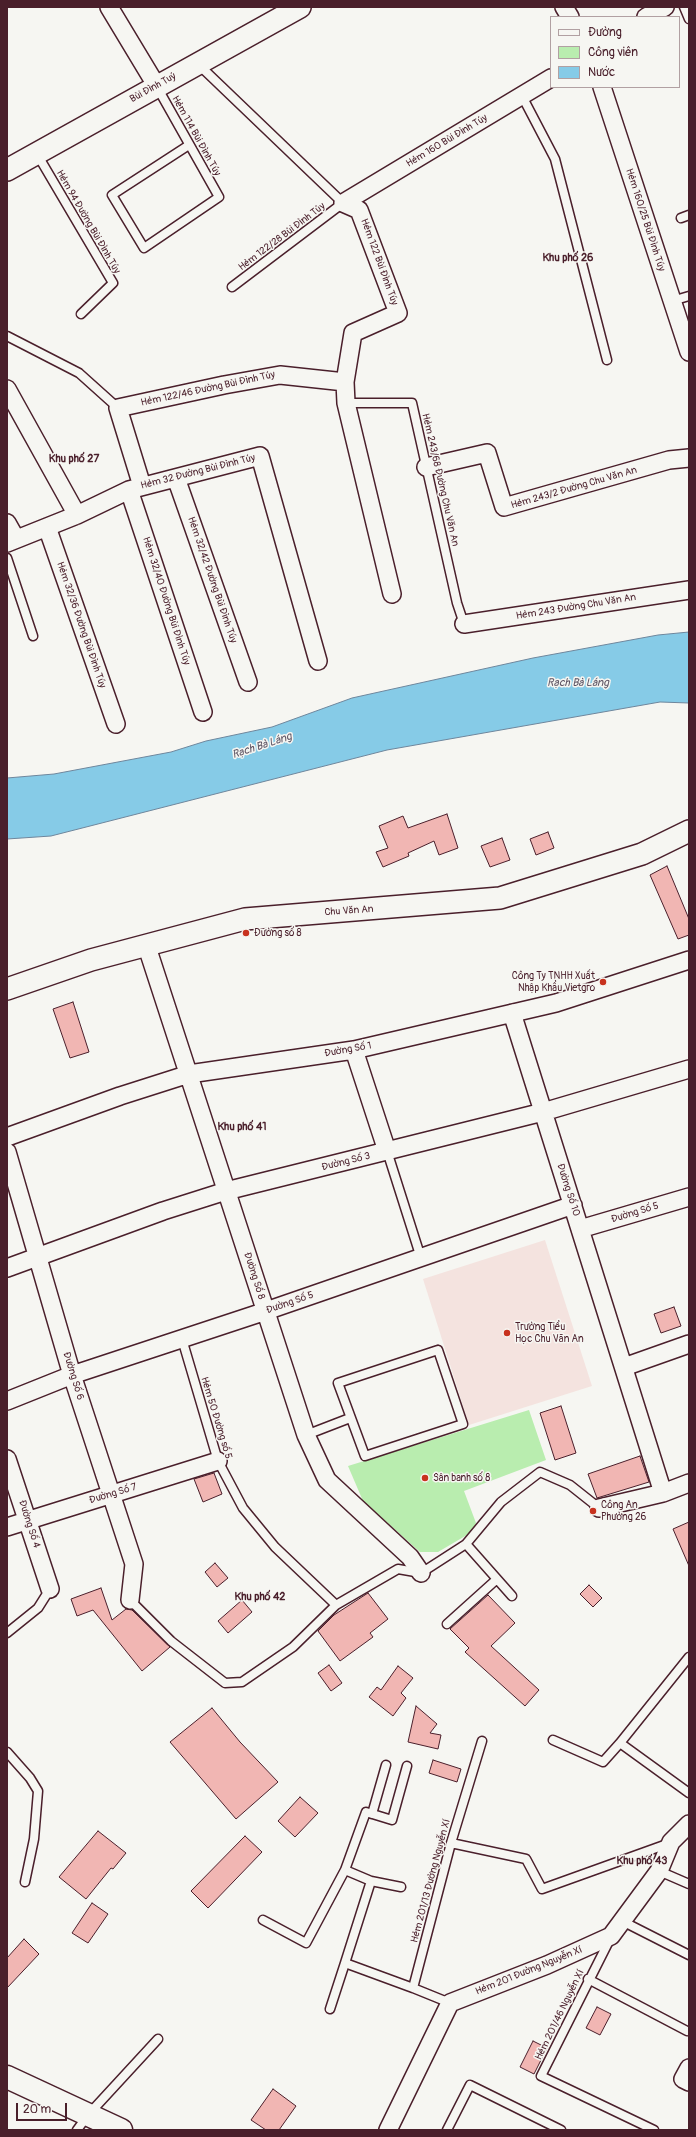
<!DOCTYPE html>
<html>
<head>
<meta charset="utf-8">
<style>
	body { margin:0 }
	#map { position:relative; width:696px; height:2137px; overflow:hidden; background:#f6f6f2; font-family:Pangolin,sans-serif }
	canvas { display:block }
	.frame { position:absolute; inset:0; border:8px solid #4a1f2b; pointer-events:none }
	.legend { position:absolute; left:550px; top:16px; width:130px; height:72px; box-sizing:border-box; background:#f6f6f2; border:1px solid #b1a0a2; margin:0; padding:5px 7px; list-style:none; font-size:12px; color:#4a1f2b }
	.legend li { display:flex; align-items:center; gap:8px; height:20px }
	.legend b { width:20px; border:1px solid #b1a0a2 }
	.scale { position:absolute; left:16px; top:2103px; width:51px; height:18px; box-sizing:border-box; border:2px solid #4a1f2b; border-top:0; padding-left:5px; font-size:12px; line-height:14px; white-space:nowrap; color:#4a1f2b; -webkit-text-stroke:3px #f6f6f2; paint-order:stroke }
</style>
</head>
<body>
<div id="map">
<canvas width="696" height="2137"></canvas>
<div class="frame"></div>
<ul class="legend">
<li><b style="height:5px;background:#f6f6f2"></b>Đường</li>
<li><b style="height:11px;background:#b9edaf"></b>Công viên</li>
<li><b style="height:11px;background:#86cbe7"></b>Nước</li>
</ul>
<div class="scale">20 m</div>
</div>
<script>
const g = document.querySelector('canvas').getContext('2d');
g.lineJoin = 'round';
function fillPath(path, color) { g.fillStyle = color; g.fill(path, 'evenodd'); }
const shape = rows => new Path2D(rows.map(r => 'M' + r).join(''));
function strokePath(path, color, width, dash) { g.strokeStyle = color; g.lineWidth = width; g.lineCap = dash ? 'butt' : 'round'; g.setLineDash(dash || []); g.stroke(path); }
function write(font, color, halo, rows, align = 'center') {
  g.font = font + ' Pangolin,sans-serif'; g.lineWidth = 3; g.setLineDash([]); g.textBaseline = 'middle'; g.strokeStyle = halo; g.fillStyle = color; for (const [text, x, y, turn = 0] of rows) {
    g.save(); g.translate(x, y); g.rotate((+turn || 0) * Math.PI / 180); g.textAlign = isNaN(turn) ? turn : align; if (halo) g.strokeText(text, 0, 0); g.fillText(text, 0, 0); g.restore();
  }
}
const built = shape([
	[545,1240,592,1386,469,1425,423,1279]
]);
const green = shape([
	[529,1410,546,1460,464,1491,476,1523,472,1532,438,1552,420,1552,363,1501,348,1466]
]);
const water = shape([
	[689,632,689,703,660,702,387,750,51,836,7,839,7,778,54,774,171,752,206,741,272,727,352,698,533,658,658,635,689,632]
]);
const building = shape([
	[447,814,458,848,439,855,434,841,408,853,409,856,383,867,376,852,388,848,379,826,403,816,408,828,447,814],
	[548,832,554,848,536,855,530,839,548,832],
	[502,838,510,860,490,867,481,846,502,838],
	[667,866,689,919,689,935,678,939,650,875,667,866],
	[73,1002,89,1052,70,1058,53,1009,73,1002],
	[674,1307,681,1326,661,1333,654,1314,674,1307],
	[561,1406,576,1453,555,1460,540,1413,561,1406],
	[640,1456,649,1482,597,1498,588,1474,640,1456],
	[214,1473,222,1494,203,1502,194,1479,214,1473],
	[689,1522,689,1566,673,1529,689,1522],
	[215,1563,228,1578,217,1587,205,1572,215,1563],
	[589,1585,602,1598,593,1607,580,1594,589,1585],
	[101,1588,112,1620,126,1609,132,1610,170,1647,142,1671,93,1610,77,1616,71,1599,101,1588],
	[368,1593,388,1619,370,1633,373,1637,340,1661,318,1631,334,1615,368,1593],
	[488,1595,515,1623,491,1646,539,1690,525,1706,465,1652,469,1648,450,1629,488,1595],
	[242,1600,252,1612,228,1633,218,1621,242,1600],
	[329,1665,342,1683,331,1691,318,1673,329,1665],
	[398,1666,413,1678,401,1693,406,1698,393,1716,369,1697,377,1687,381,1690,398,1666],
	[416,1706,437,1724,430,1733,441,1735,438,1749,408,1742,416,1706],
	[212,1708,240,1742,278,1782,236,1819,170,1742,212,1708],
	[433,1760,461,1769,457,1782,429,1773,433,1760],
	[300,1797,318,1813,295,1837,278,1821,300,1797],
	[98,1831,126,1853,113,1869,111,1868,86,1899,59,1877,98,1831],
	[245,1836,262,1852,208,1908,191,1891,245,1836],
	[92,1903,108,1914,88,1943,72,1933,92,1903],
	[24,1939,39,1954,7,1988,7,1958,24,1939],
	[597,2007,611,2014,600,2035,586,2028,597,2007],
	[533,2041,547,2048,534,2074,520,2067,533,2041],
	[273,2089,296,2106,279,2130,266,2130,251,2120,273,2089]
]);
const service = shape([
	[684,7,689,19],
	[199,65,343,203,232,287],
	[157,87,219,197,144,248,112,195,189,145],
	[522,96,555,159,607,360],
	[37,154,113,283,81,314],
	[681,218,689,215],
	[672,301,689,296],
	[7,336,79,373,118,408],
	[346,403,412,403,457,603,464,624],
	[7,558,33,636],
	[387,1151,421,1258],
	[182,1339,218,1461,243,1508,275,1547,336,1605],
	[438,1350,463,1424,365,1456,338,1383,438,1350],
	[306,1435,350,1418],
	[466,1544,512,1596],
	[130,1600,171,1641,225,1683,242,1682,293,1647,336,1605,398,1569,421,1573,466,1544,501,1502,540,1472,570,1485,599,1508],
	[447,1624,497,1579],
	[7,1633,38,1608,50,1589],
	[689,1657,620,1743,689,1793],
	[553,1740,603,1762,620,1743],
	[7,1752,30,1778,38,1791,34,1839,25,1882],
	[407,1766,392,1820,366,1812,345,1870,371,1881,345,1963,413,1988],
	[372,1814,386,1765],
	[451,1843,526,1859,542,1889,670,1843],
	[659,1871,689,1884],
	[371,1881,401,1887],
	[263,1920,306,1943,345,1870],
	[622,1921,689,1955],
	[610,1939,541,2076,654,2130],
	[588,1979,687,2031],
	[450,2003,413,1988,451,1843,482,1741],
	[330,2009,345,1963],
	[77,2130,88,2115,158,2039],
	[447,2130,470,2085,561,2130]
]);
const minor = shape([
	[109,7,156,85],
	[564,7,570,17],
	[646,17,665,7],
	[602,87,689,352],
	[343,203,359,210,398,313,353,333,345,382,346,403,392,594],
	[343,203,551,78],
	[7,389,77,515],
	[426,467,487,453,504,507,669,460,689,458],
	[176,478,248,682],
	[142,486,118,408,224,385,280,375,345,382],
	[129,490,203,712],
	[7,523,16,539],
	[47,527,116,724],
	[7,543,77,515,129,490,260,456,318,661],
	[464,624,689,590],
	[146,944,306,1435,327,1480,410,1557,421,1573],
	[512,1013,663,1493],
	[354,1050,387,1151],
	[7,1137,120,1096,189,1074,354,1050,556,1003,689,960],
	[7,1152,72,1375,134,1564,130,1600],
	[580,1229,689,1197],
	[7,1268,163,1211,226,1191,543,1112,689,1069],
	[624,1367,689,1344],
	[7,1401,72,1375,266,1311,573,1205],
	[7,1459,50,1589],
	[599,1508,663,1493,689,1483],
	[7,1527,218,1461],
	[689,2068,683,2079,689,2082],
	[388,2130,450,2003,547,1965,611,1936,659,1871,671,1842,689,1824]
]);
const tertiary = shape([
	[7,170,300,7],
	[7,989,91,960,245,919,500,898,642,854,689,831]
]);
const secondary = shape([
	[7,2077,121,2130]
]);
const markers = [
	[246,933,4,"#c8321e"],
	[603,982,4,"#c8321e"],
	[507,1333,4,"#c8321e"],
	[425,1478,4,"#c8321e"],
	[593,1511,4,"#c8321e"]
];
const streetNames = [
	["Bùi Đình Tuý",153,88,-29],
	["Hẻm 114 Bùi Đình Túy",196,136,61],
	["Hẻm 160 Bùi Đình Túy",447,141,-31],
	["Hẻm 160/25 Bùi Đình Túy",645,220,72],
	["Hẻm 94 Đường Bùi Đình Túy",88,222,60],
	["Hẻm 122/28 Bùi Đình Túy",282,237,-37],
	["Hẻm 122 Bùi Đình Túy",379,262,70],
	["Hẻm 122/46 Đường Bùi Đình Túy",208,389,-12],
	["Hẻm 32 Đường Bùi Đình Túy",198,472,-14],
	["Hẻm 243/68 Đường Chu Văn An",440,480,77],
	["Hẻm 243/2 Đường Chu Văn An",574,488,-16],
	["Hẻm 32/42 Đường Bùi Đình Túy",212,580,71],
	["Hẻm 32/40 Đường Bùi Đình Túy",166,601,72],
	["Hẻm 243 Đường Chu Văn An",576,607,-9],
	["Hẻm 32/36 Đường Bùi Đình Túy",81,625,71],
	["Chu Văn An",349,911,-4],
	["Đường Số 1",348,1050,-10],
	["Đường Số 3",346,1162,-14],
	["Đường Số 10",568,1190,72],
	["Đường Số 5",635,1213,-17],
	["Đường Số 8",254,1276,72],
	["Đường Số 5",290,1303,-19],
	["Đường Số 6",73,1376,73],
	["Hẻm 50 Đường số 5",216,1418,73],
	["Đường Số 7",113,1494,-17],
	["Đường Số 4",29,1524,72],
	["Hẻm 201/13 Đường Nguyễn Xí",431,1881,-75],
	["Hẻm 201 Đường Nguyễn Xí",529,1971,-22],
	["Hẻm 201/46 Nguyễn Xí",560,2015,-64]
];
const poiNames = [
	["Đường số 8",254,933],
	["Công Ty TNHH Xuất",595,976,"right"],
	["Nhập Khẩu Vietgro",595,988,"right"],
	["Trường Tiểu",515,1327],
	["Học Chu Văn An",515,1339],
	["Sân banh số 8",433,1478],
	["Công An",601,1505],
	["Phường 26",601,1517]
];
const neighbourhoodNames = [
	["Khu phố 26",568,258],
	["Khu phố 27",74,459],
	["Khu phố 41",242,1127],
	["Khu phố 42",260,1597],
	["Khu phố 43",642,1861]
];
const waterNames = [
	["Rạch Bà Láng",578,683],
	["Rạch Bà Láng",262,746,-18]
];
fillPath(built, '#f4e3df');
fillPath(green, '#b9edaf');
fillPath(water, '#86cbe7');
strokePath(water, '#6e869c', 1);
fillPath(building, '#f1b6b3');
strokePath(building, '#4a1f2b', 1);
strokePath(service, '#4a1f2b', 11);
strokePath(minor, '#4a1f2b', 20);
strokePath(tertiary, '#4a1f2b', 24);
strokePath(secondary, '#4a1f2b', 25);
strokePath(service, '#f6f6f2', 8);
strokePath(minor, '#f6f6f2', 17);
strokePath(tertiary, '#f6f6f2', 21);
strokePath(secondary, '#f6f6f2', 22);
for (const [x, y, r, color] of markers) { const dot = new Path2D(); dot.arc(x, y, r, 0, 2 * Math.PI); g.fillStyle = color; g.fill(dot); strokePath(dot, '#f6f6f2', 1.5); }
write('10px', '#4a1f2b', '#f6f6f2', streetNames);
write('10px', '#4a1f2b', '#f6f6f2', poiNames, 'left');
write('bold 11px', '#4a1f2b', '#f6f6f2', neighbourhoodNames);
write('italic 11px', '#5c5363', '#f6f6f2', waterNames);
</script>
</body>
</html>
